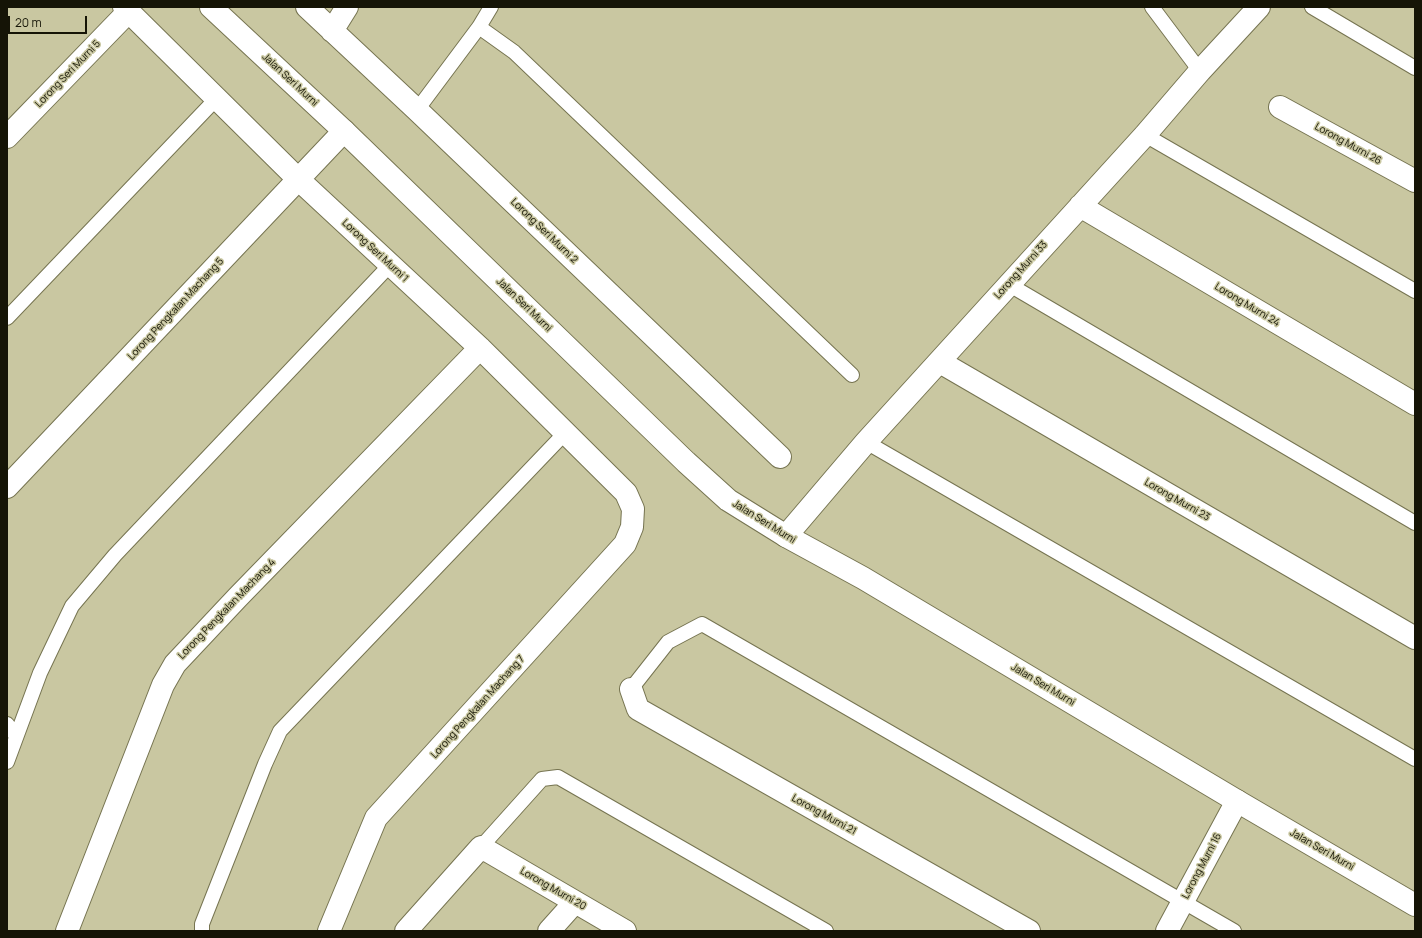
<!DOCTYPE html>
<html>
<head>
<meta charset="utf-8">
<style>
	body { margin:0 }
	#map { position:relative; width:1422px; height:938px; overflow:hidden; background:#c9c7a1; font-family:Manrope,sans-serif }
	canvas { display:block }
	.frame { position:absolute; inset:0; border:8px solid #151406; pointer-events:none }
	.scale { position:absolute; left:8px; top:16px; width:79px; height:18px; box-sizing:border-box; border:2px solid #151406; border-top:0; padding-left:5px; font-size:12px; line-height:14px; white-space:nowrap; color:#151406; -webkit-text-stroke:3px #c9c7a1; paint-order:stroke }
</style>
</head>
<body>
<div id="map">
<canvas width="1422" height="938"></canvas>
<div class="frame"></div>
<div class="scale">20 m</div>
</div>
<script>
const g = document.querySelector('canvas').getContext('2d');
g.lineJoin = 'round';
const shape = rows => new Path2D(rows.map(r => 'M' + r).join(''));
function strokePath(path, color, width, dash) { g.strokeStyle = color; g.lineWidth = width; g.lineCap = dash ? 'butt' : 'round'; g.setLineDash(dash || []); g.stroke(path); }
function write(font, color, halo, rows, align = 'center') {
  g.font = font + ' Manrope,sans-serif'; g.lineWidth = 3; g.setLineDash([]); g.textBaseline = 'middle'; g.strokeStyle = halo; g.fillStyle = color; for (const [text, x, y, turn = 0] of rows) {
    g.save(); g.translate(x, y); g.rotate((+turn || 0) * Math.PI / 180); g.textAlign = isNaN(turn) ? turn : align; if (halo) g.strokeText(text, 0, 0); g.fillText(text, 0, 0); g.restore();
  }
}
const lane = shape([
	[1152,7,1200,71],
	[1312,7,1415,68],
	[479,27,514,52,852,375],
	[417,110,479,27,491,7],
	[1145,135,1415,291],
	[1008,284,1415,523],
	[7,318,217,98],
	[866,442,1415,759],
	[631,689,668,642,702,624,1234,931],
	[7,724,16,736],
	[7,762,40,673,72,606,115,555,390,265],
	[481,847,542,779,558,777,826,931],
	[202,931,202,924,265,764,280,731,565,433]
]);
const street = shape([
	[124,7,298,179,480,348,626,493,633,509,632,527,625,544,376,818,329,931],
	[307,7,417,110,780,457],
	[332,31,347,7],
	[1280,107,1415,181],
	[7,137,129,11],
	[1080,206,1415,404],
	[940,362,1415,638],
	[7,487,344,131],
	[786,536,866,442,1145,135,1200,71,1259,7],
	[631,689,638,709,1029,931],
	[67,931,163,685,175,664,237,598,480,348],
	[406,931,481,847,625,931],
	[549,931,575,902],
	[1167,931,1237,801]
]);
const secondary = shape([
	[211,7,344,131,686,462,728,500,786,536,863,578,1237,801,1415,905]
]);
const streetNames = [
	["Lorong Seri Murni 5",68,74,-46],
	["Jalan Seri Murni",290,80,43],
	["Lorong Murni 26",1348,144,29],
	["Lorong Seri Murni 2",544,231,44],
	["Lorong Seri Murni 1",375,251,43],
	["Lorong Murni 33",1021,270,-48],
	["Jalan Seri Murni",524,305,44],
	["Lorong Murni 24",1247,305,31],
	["Lorong Pengkalan Machang 5",176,309,-47],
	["Lorong Murni 23",1177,500,30],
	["Jalan Seri Murni",764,522,32],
	["Lorong Pengkalan Machang 4",227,609,-46],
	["Jalan Seri Murni",1043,685,31],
	["Lorong Pengkalan Machang 7",478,707,-48],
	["Lorong Murni 21",824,815,29],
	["Jalan Seri Murni",1322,850,30],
	["Lorong Murni 16",1202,866,-62],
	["Lorong Murni 20",553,889,30]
];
strokePath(lane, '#767451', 16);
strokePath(street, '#767451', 24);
strokePath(secondary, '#767451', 24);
strokePath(lane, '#fff', 14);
strokePath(street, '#fff', 22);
strokePath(secondary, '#fff', 22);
write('10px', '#151406', '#c9c7a1', streetNames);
</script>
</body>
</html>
